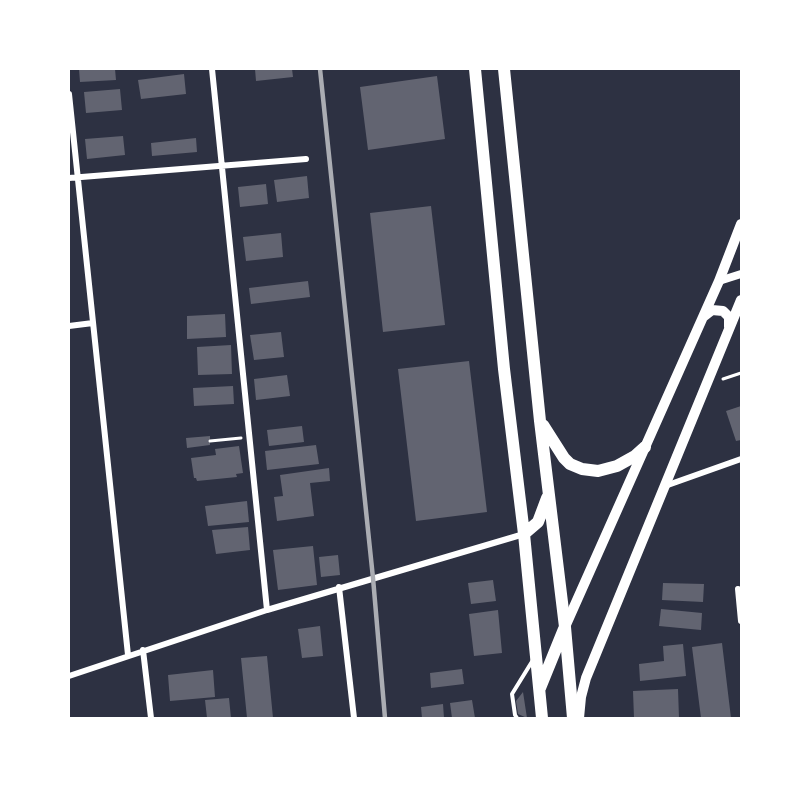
<!DOCTYPE html>
<html>
<head>
<meta charset="utf-8">
<style>
	body { margin:0 }
	#map { position:relative; width:810px; height:787px; overflow:hidden; background:#2d3142; font-family:"Noto Sans",sans-serif }
	canvas { display:block }
	.frame { position:absolute; inset:0; border:70px solid #fff; pointer-events:none }
</style>
</head>
<body>
<div id="map">
<canvas width="810" height="787"></canvas>
<div class="frame"></div>
</div>
<script>
const g = document.querySelector('canvas').getContext('2d');
g.lineJoin = 'round';
function fillPath(path, color) { g.fillStyle = color; g.fill(path, 'evenodd'); }
const shape = rows => new Path2D(rows.map(r => 'M' + r).join(''));
function strokePath(path, color, width, dash) { g.strokeStyle = color; g.lineWidth = width; g.lineCap = dash ? 'butt' : 'round'; g.setLineDash(dash || []); g.stroke(path); }
const building = shape([
	[79,69,115,69,116,80,80,82],
	[255,69,292,69,293,77,256,81],
	[184,74,186,94,141,99,138,80],
	[437,76,445,139,368,150,360,87],
	[120,89,122,110,86,113,84,92],
	[123,136,125,155,87,159,85,139],
	[196,138,197,152,152,156,151,143],
	[307,176,309,198,277,202,274,180],
	[266,184,268,204,240,207,238,187],
	[431,206,445,325,383,332,370,213],
	[281,233,283,257,246,261,243,237],
	[308,281,310,297,251,304,249,288],
	[225,314,226,337,187,339,187,316],
	[281,332,284,357,254,360,250,335],
	[231,345,232,374,198,375,197,347],
	[469,361,487,512,416,521,398,369],
	[287,375,290,396,256,400,254,379],
	[233,386,234,404,194,406,193,388],
	[741,406,741,440,736,441,726,411],
	[302,426,304,442,269,446,267,430],
	[210,436,210,445,187,448,186,438],
	[316,445,319,464,267,470,265,451],
	[239,446,243,473,236,474,237,477,197,481,196,478,194,478,191,458,216,455,215,449],
	[329,468,330,481,310,483,314,516,277,521,274,497,283,496,280,475],
	[247,501,249,522,208,526,205,506],
	[248,527,250,550,216,554,212,530],
	[313,546,317,585,278,590,273,550],
	[338,555,340,575,321,577,319,557],
	[493,580,496,601,471,604,468,583],
	[663,583,704,584,703,602,662,600],
	[661,609,702,613,701,630,659,626],
	[498,610,502,653,474,656,469,614],
	[320,626,323,656,302,658,298,629],
	[722,643,731,718,701,718,692,647],
	[683,644,686,676,640,681,639,664,664,661,663,646],
	[267,656,273,718,247,718,241,658],
	[462,669,464,684,431,688,430,673],
	[213,670,215,697,170,701,168,675],
	[678,689,679,718,634,718,633,691],
	[523,692,527,718,518,714,516,701],
	[229,698,231,718,207,718,205,700],
	[472,700,475,718,452,718,450,703],
	[443,704,444,718,422,718,421,707]
]);
const path = shape([
	[723,379,741,373],
	[210,441,241,438]
]);
const service = shape([
	[517,718,515,715,512,694,533,660]
]);
const minor = shape([
	[212,69,267,610],
	[69,94,128,655],
	[69,178,306,159],
	[69,326,93,323],
	[665,486,741,459],
	[339,587,354,718],
	[738,589,741,621],
	[143,650,151,718],
	[69,676,267,610,524,534]
]);
const tertiary = shape([
	[719,281,741,274]
]);
const primary = shape([
	[703,317,712,310,723,311,729,317,729,327],
	[565,627,719,281,741,224],
	[579,718,581,697,586,678,741,300]
]);
const trunk = shape([
	[475,69,504,369,524,534,542,718],
	[504,69,540,421,565,627,573,718],
	[543,425,564,458,570,464,582,469,598,471,617,466,635,456,645,447],
	[524,534,538,522,547,498],
	[540,688,564,629]
]);
const rail = shape([
	[320,69,373,578,385,718]
]);
fillPath(building, '#626471');
strokePath(path, '#fff', 3);
strokePath(service, '#fff', 4);
strokePath(minor, '#fff', 6);
strokePath(tertiary, '#fff', 8);
strokePath(primary, '#fff', 10);
strokePath(trunk, '#fff', 12);
strokePath(rail, '#abadb3', 4.5);
</script>
</body>
</html>
